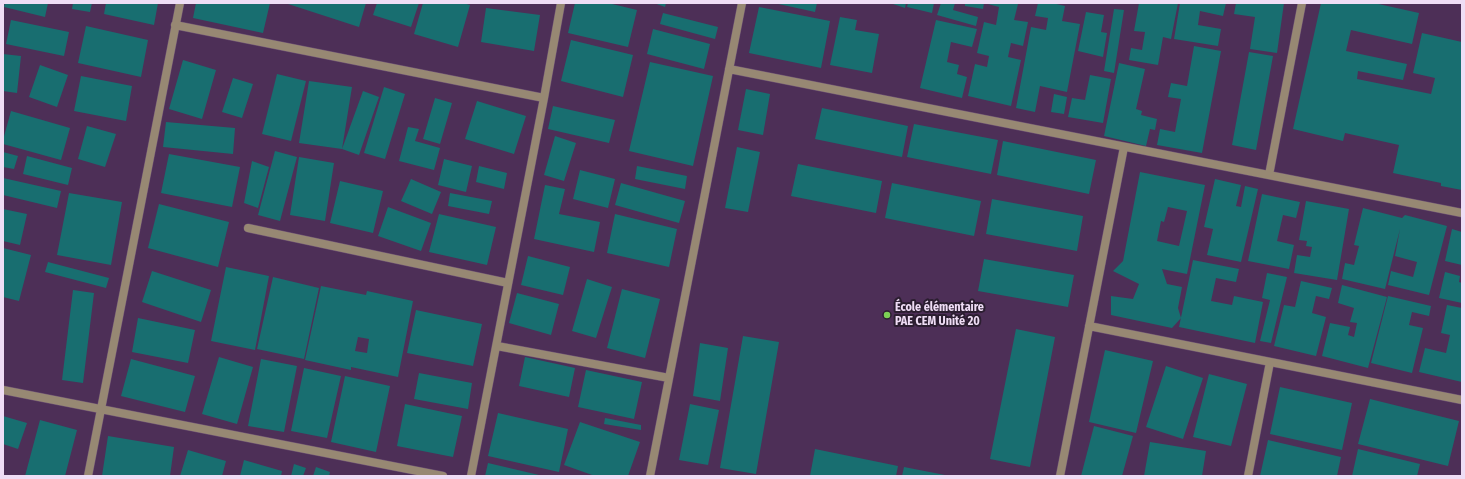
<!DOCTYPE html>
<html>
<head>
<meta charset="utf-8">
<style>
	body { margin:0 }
	#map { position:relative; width:1465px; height:479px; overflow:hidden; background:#4d2f57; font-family:"Fira Sans Condensed",sans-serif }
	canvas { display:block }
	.frame { position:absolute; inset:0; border:4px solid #efddf5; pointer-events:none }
</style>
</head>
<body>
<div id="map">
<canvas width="1465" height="479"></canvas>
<div class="frame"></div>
</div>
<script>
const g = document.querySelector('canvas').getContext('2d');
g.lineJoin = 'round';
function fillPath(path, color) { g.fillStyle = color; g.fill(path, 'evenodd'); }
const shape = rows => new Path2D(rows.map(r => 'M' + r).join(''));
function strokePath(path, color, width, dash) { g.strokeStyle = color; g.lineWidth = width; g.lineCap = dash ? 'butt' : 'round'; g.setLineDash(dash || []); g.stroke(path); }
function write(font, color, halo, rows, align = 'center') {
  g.font = font + ' "Fira Sans Condensed",sans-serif'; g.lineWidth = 4; g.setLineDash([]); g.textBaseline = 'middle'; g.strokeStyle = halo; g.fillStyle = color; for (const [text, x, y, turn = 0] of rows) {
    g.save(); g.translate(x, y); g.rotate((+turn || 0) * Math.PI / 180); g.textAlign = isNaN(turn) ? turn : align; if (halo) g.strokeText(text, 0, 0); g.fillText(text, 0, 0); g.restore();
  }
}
const building = shape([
	[5,3,48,3,45,17,4,7],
	[73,3,92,3,90,12,72,9],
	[106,3,158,3,154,25,104,14],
	[196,3,270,3,263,33,193,18],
	[285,3,366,3,359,27],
	[377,3,419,3,411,27,373,15],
	[423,3,463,3,470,5,458,47,414,34],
	[575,3,608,3,637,10,628,47,568,33],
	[654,3,666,3,665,7],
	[774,3,817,3,815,12],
	[890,3,906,3,905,8],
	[908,3,934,3,932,13,907,7],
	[941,3,955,3,953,10,978,17,976,26,937,15],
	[965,3,984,3,983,9,965,6],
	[988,3,1012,3,1018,4,1014,20,1028,22,1023,46,1011,43,1008,57,1021,60,1011,106,968,96,975,64,987,67,989,56,977,53,984,22,996,25,999,7,988,4],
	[1038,3,1052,3,1065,6,1062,21,1080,24,1067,92,1040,86,1035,112,1016,108,1031,27,1046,30,1048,18,1035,16],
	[1139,3,1178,3,1171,39,1163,37,1158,65,1129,60,1131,48,1142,50,1145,32,1134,31],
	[1180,3,1226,3,1223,16,1200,11,1198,25,1221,29,1218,46,1174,39],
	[1236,3,1284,3,1277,53,1250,49,1255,17,1234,14],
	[1321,3,1374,3,1419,13,1412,44,1351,30,1346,51,1407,64,1403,80,1358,71,1357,79,1431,94,1435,78,1413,73,1422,33,1462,42,1462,190,1441,186,1441,183,1393,173,1399,145,1345,133,1343,141,1293,129],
	[759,7,830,21,821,68,749,53],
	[486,8,540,15,534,51,481,42],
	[1114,9,1124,10,1114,73,1104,71],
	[1086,12,1104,15,1101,32,1107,33,1103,57,1078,51],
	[663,13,718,27,715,39,660,24],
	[840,17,857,20,855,30,879,34,872,73,830,65],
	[11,20,69,32,64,56,6,44],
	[936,20,977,29,972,47,951,42,947,62,959,65,957,74,967,77,962,98,920,88],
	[86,26,148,40,141,77,78,63],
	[653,29,710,44,704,69,647,54],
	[571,40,633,55,623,97,561,81],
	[1194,46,1221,51,1202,153,1157,145,1160,129,1175,132,1181,99,1168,97,1171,83,1187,86],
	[1249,52,1273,56,1256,150,1232,145],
	[3,54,21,56,17,93,3,91],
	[183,60,216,70,202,119,169,109],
	[650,62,713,76,693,166,629,151],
	[1119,63,1145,69,1136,109,1142,111,1141,115,1157,119,1155,130,1150,129,1146,146,1104,136],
	[40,65,68,75,57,107,29,97],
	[277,74,306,81,291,141,262,134],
	[1090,75,1111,79,1103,123,1068,117,1072,98,1085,100],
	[81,76,132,86,126,121,74,111],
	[233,78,253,84,242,118,222,112],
	[309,81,352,87,342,149,363,91,379,97,359,155,342,149,299,143],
	[384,87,405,94,385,159,364,153],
	[746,89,770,94,763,135,738,130],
	[1054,94,1067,97,1064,114,1051,112],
	[435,98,452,103,440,144,423,139],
	[477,101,526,116,514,154,465,139],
	[553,106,615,120,609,143,548,129],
	[822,108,908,126,902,157,815,139],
	[11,111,70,128,61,160,3,144,3,140],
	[166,122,235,128,233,154,163,147],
	[914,124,998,140,991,174,907,157],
	[87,126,116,134,105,167,78,159],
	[408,127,419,129,415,141,440,148,434,170,399,161],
	[555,136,576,143,564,181,544,175],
	[1003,141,1096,160,1089,194,997,175],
	[737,147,760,152,748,212,725,208],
	[275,151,297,157,280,221,258,215],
	[3,152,18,156,14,169,3,167],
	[169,154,240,167,232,207,161,193],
	[27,156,72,168,68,185,23,174],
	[299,157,334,163,325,221,290,215],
	[444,159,472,166,466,192,438,185],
	[252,161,269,167,258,208,244,203],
	[798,164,882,181,876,213,791,196],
	[479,166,507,173,504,189,476,182],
	[637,166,687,176,685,189,635,179],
	[580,170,615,179,608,208,573,199],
	[1140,172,1205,185,1187,274,1162,269,1167,284,1182,287,1178,308,1181,318,1172,328,1111,315,1111,296,1133,299,1139,284,1113,271,1123,261],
	[1168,207,1187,211,1179,246,1157,241,1161,221,1164,222],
	[3,178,61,191,57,208,3,195],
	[411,179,441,192,432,214,401,201],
	[1215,179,1241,185,1236,206,1241,207,1245,186,1258,189,1241,262,1207,255,1213,229,1204,227],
	[340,181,383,191,373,233,330,223],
	[621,183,685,201,679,223,615,205],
	[892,183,981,201,974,236,885,218],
	[545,185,565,189,559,214,600,222,594,252,534,239],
	[69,193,122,202,111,265,57,255],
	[450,193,492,201,489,214,448,206],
	[1262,194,1300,202,1296,218,1283,215,1277,241,1294,245,1289,269,1248,261],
	[992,199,1083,216,1077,251,986,234],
	[1306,201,1349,209,1337,280,1294,273,1297,255,1310,257,1312,247,1306,246,1307,241,1299,240],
	[159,204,229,222,218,267,148,248],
	[388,207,431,223,421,251,378,236],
	[1363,208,1402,218,1405,215,1447,226,1429,295,1388,285,1391,271,1413,277,1417,262,1395,256,1400,229,1385,289,1342,279,1345,263,1354,265,1359,246,1354,245],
	[3,209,27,214,20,245,3,241],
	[439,214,496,227,487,265,429,252],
	[615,214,677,229,669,267,607,253],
	[1452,229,1462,232,1462,265,1445,261],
	[3,248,31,255,19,301,3,297],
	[528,256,570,267,563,295,521,285],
	[984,259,1074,275,1068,307,978,291],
	[1193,260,1239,269,1236,282,1216,278,1211,301,1232,305,1234,296,1263,302,1255,343,1179,327],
	[48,262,109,278,106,288,45,272],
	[226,267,269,276,255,350,211,341],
	[152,271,211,290,201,322,142,302],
	[1445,272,1460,276,1459,282,1462,283,1462,303,1439,298],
	[1267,273,1287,277,1271,343,1260,341,1270,300,1262,298],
	[273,277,319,288,304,359,257,349],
	[587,279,612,287,596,338,572,331],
	[1301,281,1332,288,1329,299,1316,296,1312,313,1326,317,1316,356,1274,346,1284,305,1295,307],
	[1342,285,1387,297,1368,368,1322,356,1330,323,1350,327,1348,335,1354,337,1357,323,1350,322,1354,308,1338,303],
	[321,286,366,295,367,291,413,301,398,377,351,367,351,370,305,360],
	[358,337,369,339,367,353,355,351],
	[622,289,660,299,645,358,607,348],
	[73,290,94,293,83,383,62,380],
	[517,293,559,304,551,335,509,323],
	[1388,296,1431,306,1429,316,1412,312,1409,325,1423,328,1412,373,1371,363],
	[1447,305,1462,308,1462,382,1419,372,1425,348,1446,353,1450,335,1441,333],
	[416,310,482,324,473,366,407,353],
	[138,318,195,330,188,363,132,352],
	[1016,329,1055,337,1030,467,990,459],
	[743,336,779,342,756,474,720,468],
	[700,343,728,348,720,401,693,396],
	[1105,350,1153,361,1136,433,1089,422],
	[219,357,253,367,237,424,202,414],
	[525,357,575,368,569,397,519,386],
	[131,359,195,376,185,412,121,396],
	[261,359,297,366,284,432,248,426],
	[1166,366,1203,378,1183,439,1146,427],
	[304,368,341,376,327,438,291,431],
	[586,370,642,382,634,419,578,407],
	[419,373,472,383,468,409,414,399],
	[1209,374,1247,384,1231,446,1193,437],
	[345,376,390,386,376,452,331,442],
	[1280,387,1352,403,1342,450,1270,434],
	[1370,399,1459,421,1448,466,1358,444],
	[405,404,462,416,453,457,397,446],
	[690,404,719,410,708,465,679,460],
	[498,413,568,429,559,472,488,456],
	[3,416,27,423,18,449,3,444],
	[605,418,641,425,641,430,604,424],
	[40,420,77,430,65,476,25,476],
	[580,422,640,442,628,476,595,476,564,465],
	[1094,426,1133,436,1122,476,1081,476],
	[108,436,174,447,170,476,102,476],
	[1268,440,1341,457,1337,476,1260,476],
	[1150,442,1206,451,1202,476,1144,476],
	[815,449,898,466,896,476,810,476],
	[1358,449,1420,464,1417,476,1352,476],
	[188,450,226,461,222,476,180,476],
	[244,460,282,471,281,476,240,476],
	[488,463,539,475,539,476,485,476],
	[294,464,306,468,303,476,291,476],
	[316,467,330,472,329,476,313,476],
	[904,467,945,475,945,476,902,476]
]);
const minor = shape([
	[175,25,544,98],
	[729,69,1462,213],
	[1269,175,1302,3],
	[248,228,508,283],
	[1089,326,1462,400],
	[497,346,669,378],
	[3,390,443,476],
	[88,476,180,3],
	[471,476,544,98,561,3],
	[650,476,742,3],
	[1060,476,1124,147],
	[1248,476,1270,362]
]);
const markers = [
	[887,315,4,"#7cd155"]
];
const poiNames = [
	["École élémentaire",895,308],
	["PAE CEM Unité 20",895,322]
];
fillPath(building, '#186e70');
strokePath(minor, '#6a4e73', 9);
strokePath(minor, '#978873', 8);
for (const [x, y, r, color] of markers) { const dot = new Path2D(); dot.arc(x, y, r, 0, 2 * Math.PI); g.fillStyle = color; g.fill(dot); strokePath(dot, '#2b1e30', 1.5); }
write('bold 12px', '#efddf5', '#2b1e30', poiNames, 'left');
</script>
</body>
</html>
